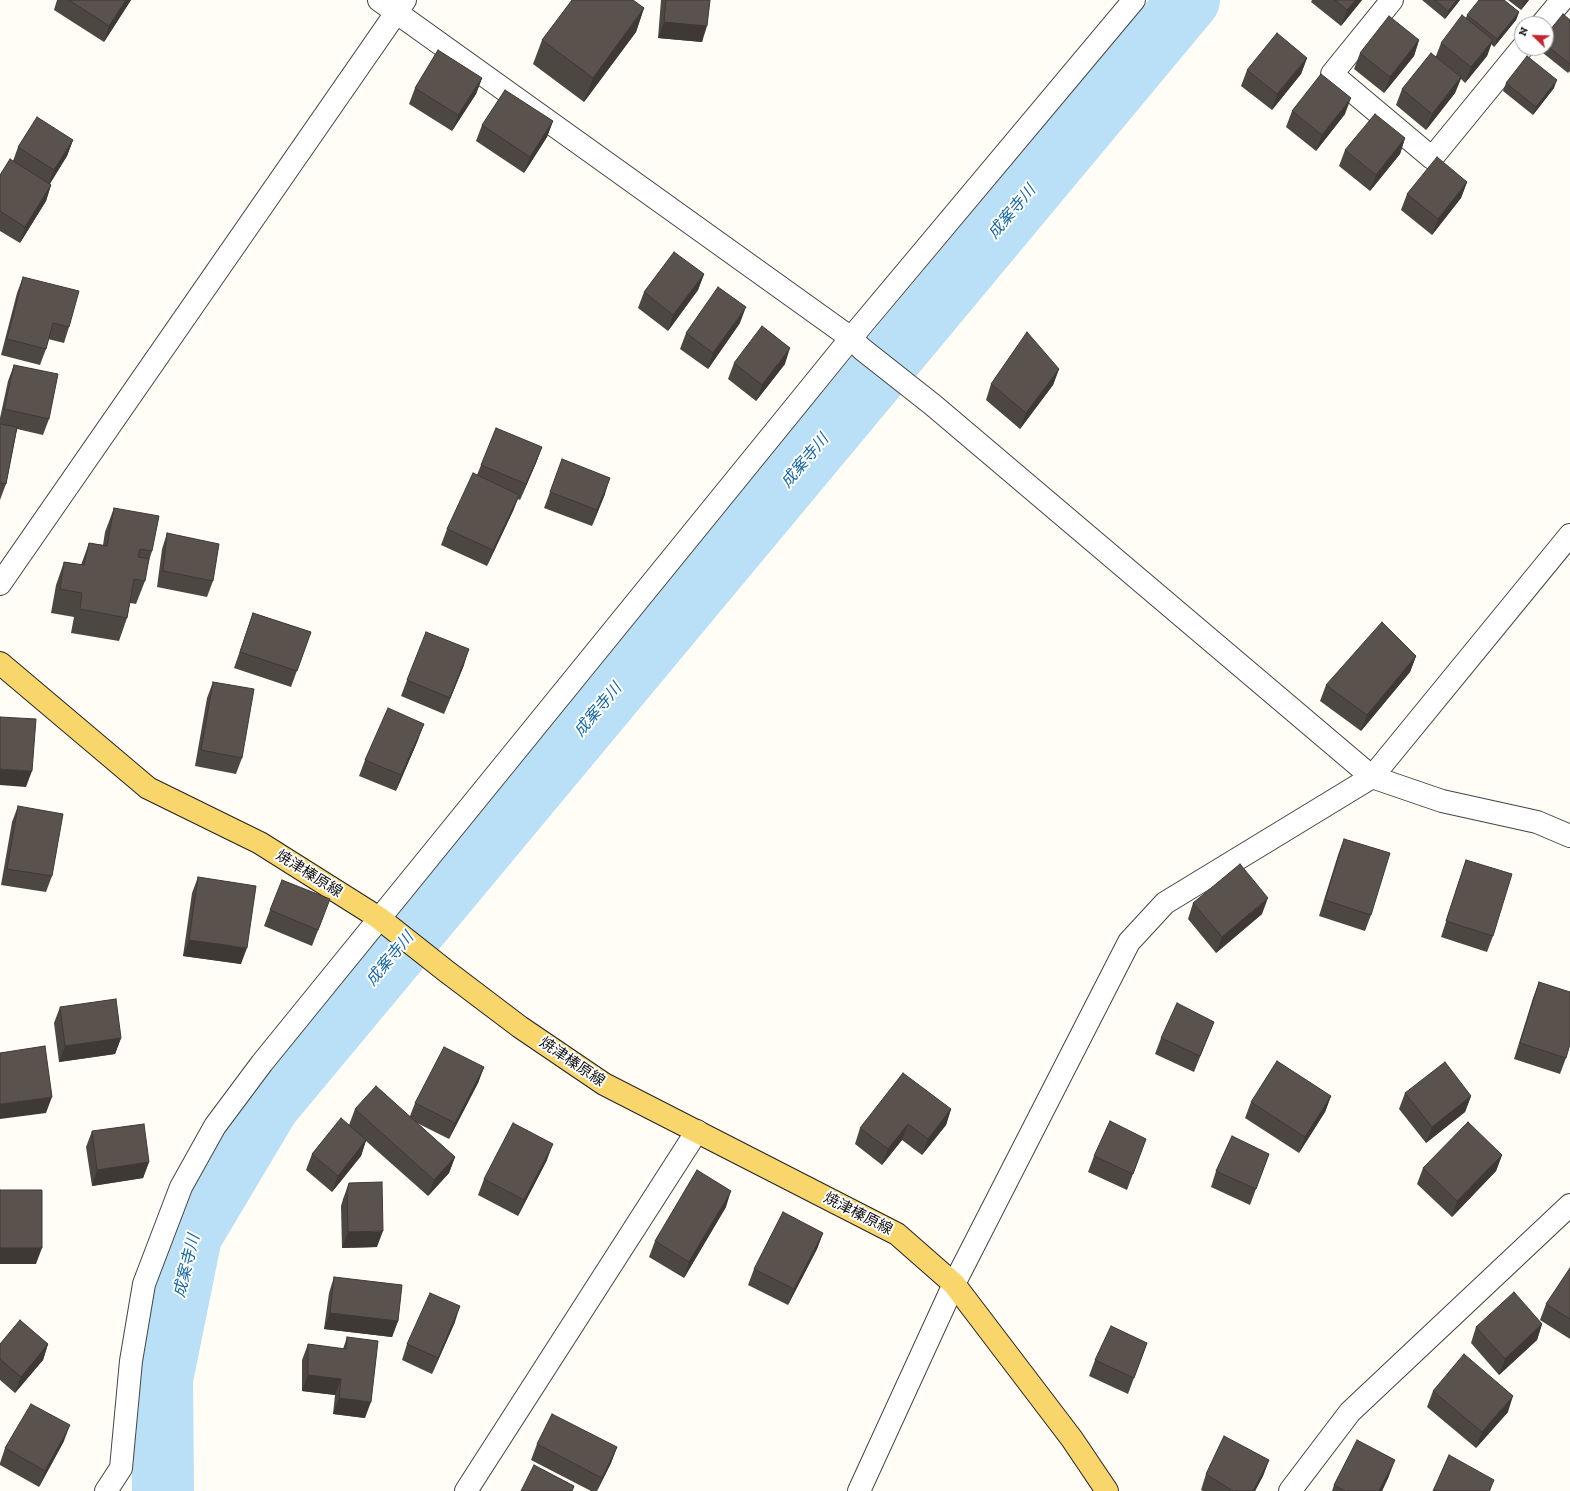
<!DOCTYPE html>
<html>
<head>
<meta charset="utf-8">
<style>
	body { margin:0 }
	#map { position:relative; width:1570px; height:1491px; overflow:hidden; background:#fffdf5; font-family:"Zilla Slab",serif }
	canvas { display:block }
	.north { position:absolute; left:1514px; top:16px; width:40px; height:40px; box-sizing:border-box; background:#fff; border:1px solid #a0a0a0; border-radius:50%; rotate:293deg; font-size:11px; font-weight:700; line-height:16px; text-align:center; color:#111 }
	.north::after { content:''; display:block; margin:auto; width:14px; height:18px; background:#c4262e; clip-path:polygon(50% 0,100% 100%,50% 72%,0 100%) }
</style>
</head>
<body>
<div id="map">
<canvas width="1570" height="1491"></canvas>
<div class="north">N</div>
</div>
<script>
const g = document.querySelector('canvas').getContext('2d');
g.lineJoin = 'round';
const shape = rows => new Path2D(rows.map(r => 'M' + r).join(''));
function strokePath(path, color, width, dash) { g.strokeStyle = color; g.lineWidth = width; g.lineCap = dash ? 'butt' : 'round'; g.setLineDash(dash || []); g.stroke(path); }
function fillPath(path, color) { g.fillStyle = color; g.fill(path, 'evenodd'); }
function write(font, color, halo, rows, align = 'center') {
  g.font = font + ' "Zilla Slab","Noto Sans JP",serif'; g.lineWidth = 4; g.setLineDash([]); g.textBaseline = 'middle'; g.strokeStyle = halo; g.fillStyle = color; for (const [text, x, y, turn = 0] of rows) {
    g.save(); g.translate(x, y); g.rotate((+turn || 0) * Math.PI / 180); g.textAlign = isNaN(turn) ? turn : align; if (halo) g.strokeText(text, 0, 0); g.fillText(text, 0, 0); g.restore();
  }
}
const river = shape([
	[163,1491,162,1379,191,1236,269,1105,1189,0]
]);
const minor = shape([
	[379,0,851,338,862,349,933,405,1372,777,1442,801,1537,822,1570,836],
	[1392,0,1332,74,1432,158,1522,48],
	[1542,24,1562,0],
	[106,1491,121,1468,131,1361,144,1284,181,1187,215,1126,262,1063,851,338,1134,0],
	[466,1491,697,1131],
	[859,1491,954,1284,1129,942,1165,903,1372,777,1570,535],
	[1290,1491,1350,1412,1570,1205]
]);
const tertiary = shape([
	[0,584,405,0]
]);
const primary = shape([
	[0,663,148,788,260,843,379,918,446,971,520,1027,604,1084,897,1234,954,1284,1072,1439,1107,1491]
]);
const wall = shape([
	[57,0,131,0,104,42,54,10],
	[661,0,710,0,702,42,658,38],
	[1312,0,1362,0,1341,26,1311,2],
	[1422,0,1460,0,1445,19],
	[1508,0,1529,0,1521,10],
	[644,8,636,32,584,102,533,64,542,40],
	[1519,12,1516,20,1494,47,1491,44,1487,56,1465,83,1461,79,1455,93,1426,130,1396,105,1402,89,1436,56,1441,43,1466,18,1467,15],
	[1570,20,1570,71,1568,73,1538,49,1539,48,1546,48,1546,35],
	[1419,40,1414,56,1384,93,1354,69,1360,53],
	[1307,58,1301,74,1272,110,1241,86,1247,70],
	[482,78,476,94,452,131,409,104,415,88],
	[1506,83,1554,88,1533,115,1503,91],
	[1292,111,1345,114,1316,151,1286,127],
	[553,121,547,137,524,173,476,141,482,125],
	[1405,138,1400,154,1370,191,1339,166,1345,150],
	[73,140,67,156,50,184,51,185,46,201,20,243,0,231,0,175,13,161,18,147],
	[1467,182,1461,198,1432,235,1401,210,1407,194],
	[704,274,698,290,668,331,638,308,644,292],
	[23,277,69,327,64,343,48,339,46,349,40,365,1,355,17,293],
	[740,323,708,369,680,349,686,333],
	[734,363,785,364,756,401,728,379],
	[14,365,49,419,43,435,17,429,6,484,0,500,0,418,8,381],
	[1059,369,1053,385,1020,429,986,400,991,384],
	[542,447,536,463,520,500,518,499,513,511,487,566,441,545,447,529,477,475,481,465],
	[550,492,605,494,592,526,544,508],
	[114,508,152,551,148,564,145,581,136,604,130,603,127,618,119,641,71,633,74,617,51,613,56,585,64,562,81,565,89,543,103,545,105,532],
	[167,533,213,581,207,597,157,587,162,549],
	[253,613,311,632,291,687,234,668],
	[1416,656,1410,672,1361,731,1320,701,1326,685],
	[464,665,444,714,401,696,407,680],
	[213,682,242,758,236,774,195,766,207,698],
	[418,740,396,791,359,776,365,760],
	[18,806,52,876,46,892,1,885,12,822],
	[1344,839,1371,915,1365,931,1319,916,1338,855],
	[1466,860,1493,936,1487,952,1441,937],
	[198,877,241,964,183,956,192,893],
	[1193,903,1262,914,1216,953,1188,919],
	[270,910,324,915,312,946,264,926],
	[1539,982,1566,1058,1560,1074,1514,1059,1533,998],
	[60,1007,121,1038,115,1054,59,1062,54,1023],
	[1214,1022,1194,1072,1155,1054,1161,1038],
	[484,1067,478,1083,449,1139,417,1123,455,1157,449,1173,428,1196,366,1141,361,1156,332,1192,306,1170,312,1154,349,1125,355,1109,410,1116,415,1103],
	[1405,1093,1471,1096,1465,1112,1426,1143,1399,1109],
	[1331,1096,1325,1112,1299,1153,1245,1118,1251,1102],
	[951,1109,946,1125,922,1155,902,1140,882,1165,855,1144,860,1128],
	[92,1131,149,1162,143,1178,92,1186,86,1147],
	[1146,1139,1127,1190,1088,1172,1094,1156],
	[1269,1154,1250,1205,1211,1187,1216,1171],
	[1502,1155,1496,1171,1452,1217,1417,1184,1423,1168],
	[547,1160,518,1216,478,1195,484,1179],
	[349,1183,377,1247,342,1248,341,1206,343,1199],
	[726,1207,684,1278,649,1257,655,1241],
	[823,1233,817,1249,788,1305,748,1285,754,1269],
	[1570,1268,1570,1339,1540,1320,1546,1304],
	[334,1277,398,1321,392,1337,324,1329,329,1293],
	[455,1322,432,1374,402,1360,407,1344],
	[1542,1324,1537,1340,1499,1375,1471,1343,1476,1327],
	[347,1337,365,1418,333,1414,335,1395,302,1391,302,1360,308,1344,343,1349],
	[1147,1343,1128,1394,1089,1376,1095,1360],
	[0,1344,48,1344,43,1360,15,1393,0,1380],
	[1433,1391,1508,1412,1476,1448,1427,1407],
	[64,1441,39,1487,0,1465,0,1463,5,1448],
	[537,1444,617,1447,611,1463,597,1491,591,1491,531,1460],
	[1269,1460,1263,1476,1255,1491,1203,1491,1201,1490,1206,1474],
	[1389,1476,1382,1491,1332,1491,1334,1485]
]);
const shadedWall = shape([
	[126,0,131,0,104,42,109,26],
	[1356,0,1362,0,1341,26,1347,10],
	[1457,0,1460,0,1445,19,1448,11],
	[1526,0,1529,0,1521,10,1524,2],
	[644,8,636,32,584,102,593,78],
	[1519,12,1516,20,1494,47,1497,39],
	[664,22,707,26,702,42,658,38],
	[1419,40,1414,56,1384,93,1390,77],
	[1493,40,1487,56,1465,83,1471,67],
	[1307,58,1301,74,1272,110,1277,94],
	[1461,77,1455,93,1426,130,1432,114],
	[482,78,476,94,452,131,458,115],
	[1557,80,1554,88,1533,115,1536,107],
	[1351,98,1345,114,1316,151,1322,135],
	[553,121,547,137,524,173,530,157],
	[1405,138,1400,154,1370,191,1376,175],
	[73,140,67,156,48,186,54,170],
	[1467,182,1461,198,1432,235,1438,219],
	[51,185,46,201,20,243,25,227],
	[704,274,698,290,668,331,673,315],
	[746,307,740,323,708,369,713,353],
	[790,348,785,364,756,401,762,385],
	[1059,369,1053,385,1020,429,1026,413],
	[542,447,536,463,520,500,526,484],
	[610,478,605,494,592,526,597,510],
	[519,495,513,511,487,566,493,550],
	[469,649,464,665,444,714,450,698],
	[1416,656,1410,672,1361,731,1367,715],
	[424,724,418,740,396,791,401,775],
	[0,769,32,771,26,787,0,785],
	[1268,898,1262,914,1216,953,1222,937],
	[189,940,247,948,241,964,183,956],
	[121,1038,115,1054,59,1062,65,1046],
	[484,1067,478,1083,449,1139,455,1123],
	[1331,1096,1325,1112,1299,1153,1305,1137],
	[1471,1096,1465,1112,1426,1143,1432,1127],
	[52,1097,46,1113,0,1119,0,1104],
	[951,1109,946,1125,922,1155,928,1139],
	[908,1124,902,1140,882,1165,888,1149],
	[366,1140,361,1156,332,1192,338,1176],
	[553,1144,547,1160,518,1216,524,1200],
	[1502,1155,1496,1171,1452,1217,1457,1201],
	[455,1157,449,1173,428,1196,434,1180],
	[149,1162,143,1178,92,1186,97,1170],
	[731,1191,726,1207,684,1278,689,1262],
	[383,1231,377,1247,342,1248,348,1232],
	[823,1233,817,1249,788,1305,794,1289],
	[0,1248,42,1248,36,1264,0,1264],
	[460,1306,455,1322,432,1374,438,1358],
	[330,1313,398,1321,392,1337,324,1329],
	[1542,1324,1537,1340,1499,1375,1505,1359],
	[48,1344,43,1360,15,1393,21,1377],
	[308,1375,341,1379,335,1395,302,1391],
	[1513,1396,1508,1412,1476,1448,1482,1432],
	[339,1398,371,1402,365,1418,333,1414],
	[70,1425,64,1441,39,1487,45,1471],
	[617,1447,611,1463,597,1491,602,1478],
	[1269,1460,1263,1476,1255,1491,1253,1491],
	[1395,1460,1389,1476,1382,1491,1379,1491],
	[1494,1480,1490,1491,1489,1491]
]);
const building = shape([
	[69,0,126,0,109,26,69,0],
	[572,0,633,0,644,8,593,78,542,40,572,0],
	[666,0,710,0,707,26,664,22,666,0],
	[1335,0,1356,0,1347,10,1335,0],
	[1435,0,1457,0,1448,11,1435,0],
	[1479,0,1504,0,1519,12,1497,39,1467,15,1479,0],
	[1521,0,1526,0,1524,2,1521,0],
	[1563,14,1570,20,1570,64,1546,45,1546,35,1563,14],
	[1462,15,1493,40,1471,67,1441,43,1462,15],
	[1389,16,1419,40,1390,77,1360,53,1389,16],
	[1277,33,1307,58,1277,94,1247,70,1277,33],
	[438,50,482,78,458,115,415,88,438,50],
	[1431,53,1461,77,1432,114,1402,89,1431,53],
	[1527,56,1557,80,1536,107,1506,83,1527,56],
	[1321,74,1351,98,1322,135,1292,111,1321,74],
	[505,90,553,121,530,157,482,125,505,90],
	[1375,114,1405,138,1376,175,1345,150,1375,114],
	[37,117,73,140,54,170,18,147,37,117],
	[1437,157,1467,182,1438,219,1407,194,1437,157],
	[10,159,51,185,25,227,0,211,0,175,10,159],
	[674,252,704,274,673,315,644,292,674,252],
	[23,277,79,291,69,327,53,323,46,349,7,339,23,277],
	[718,287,746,307,713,353,686,333,718,287],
	[762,326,790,348,762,385,734,363,762,326],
	[1027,332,1059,369,1026,413,991,384,1027,332],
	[14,365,58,374,49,419,4,409,14,365],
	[0,424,17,427,6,484,0,483,0,424],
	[496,428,542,447,526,484,481,465,496,428],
	[562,459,610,478,597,510,550,492,562,459],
	[473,473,519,495,493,550,447,529,473,473],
	[114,508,159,516,152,551,140,549,138,557,149,559,145,581,134,579,127,618,80,609,82,593,60,589,64,562,84,565,89,543,107,546,114,508],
	[167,533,219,544,213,581,163,571,167,533],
	[253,613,311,632,297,671,240,652,253,613],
	[1382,622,1416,656,1367,715,1326,685,1382,622],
	[426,632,469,649,450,698,407,680,426,632],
	[213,682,254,689,242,758,201,750,213,682],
	[388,708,424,724,401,775,365,760,388,708],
	[0,717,36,719,32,771,0,769,0,717],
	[18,806,63,814,52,876,7,869,18,806],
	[1344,839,1390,853,1371,915,1325,900,1344,839],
	[1466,860,1512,874,1493,936,1446,921,1466,860],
	[1240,864,1268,898,1222,937,1193,903,1240,864],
	[198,877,256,886,247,948,189,940,198,877],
	[282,880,330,899,318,930,270,910,282,880],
	[1539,982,1570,992,1570,1044,1566,1058,1520,1043,1539,982],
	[116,999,121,1038,65,1046,60,1007,116,999],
	[1177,1003,1214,1022,1200,1056,1161,1038,1177,1003],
	[45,1046,52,1097,0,1104,0,1053,45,1046],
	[444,1047,484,1067,455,1123,415,1103,444,1047],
	[1277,1061,1331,1096,1305,1137,1251,1102,1277,1061],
	[1445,1062,1471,1096,1432,1127,1405,1093,1445,1062],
	[903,1073,951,1109,928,1139,908,1124,888,1149,860,1128,903,1073],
	[376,1086,455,1157,434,1180,355,1109,376,1086],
	[341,1118,366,1140,338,1176,312,1154,341,1118],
	[1110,1121,1146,1139,1133,1174,1094,1156,1110,1121],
	[1468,1122,1502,1155,1457,1201,1423,1168,1468,1122],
	[513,1123,553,1144,524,1200,484,1179,513,1123],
	[144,1124,149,1162,97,1170,92,1131,144,1124],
	[1232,1136,1269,1154,1256,1189,1216,1171,1232,1136],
	[697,1170,731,1191,689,1262,655,1241,697,1170],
	[382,1182,383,1231,348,1232,347,1190,349,1183,382,1182],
	[0,1190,42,1190,42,1248,0,1248,0,1190],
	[783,1212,823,1233,794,1289,754,1269,783,1212],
	[1570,1268,1570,1319,1546,1304,1570,1268],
	[334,1277,402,1285,398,1321,330,1313,334,1277],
	[1514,1292,1542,1324,1505,1359,1476,1327,1514,1292],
	[430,1293,460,1306,438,1358,407,1344,430,1293],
	[20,1320,48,1344,21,1377,0,1359,0,1344,20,1320],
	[1111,1326,1147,1343,1134,1378,1095,1360,1111,1326],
	[347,1337,378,1341,371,1402,339,1398,341,1379,308,1375,308,1344,346,1349,347,1337],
	[1464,1354,1513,1396,1482,1432,1433,1391,1464,1354],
	[31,1404,70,1425,45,1471,5,1448,31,1404],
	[552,1414,617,1447,602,1478,537,1444,552,1414],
	[1224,1436,1269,1460,1253,1491,1233,1491,1206,1474,1224,1436],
	[1357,1440,1395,1460,1379,1491,1345,1491,1334,1485,1357,1440],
	[1449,1455,1494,1480,1489,1491,1433,1491,1449,1455],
	[534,1465,574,1486,572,1491,521,1491,534,1465]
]);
const streetNames = [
	["焼津榛原線",309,874,32],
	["焼津榛原線",572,1062,34],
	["焼津榛原線",858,1214,27]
];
const waterNames = [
	["成案寺川",1012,212,-50],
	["成案寺川",805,461,-50],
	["成案寺川",598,710,-50],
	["成案寺川",390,959,-50],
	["成案寺川",187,1266,-76]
];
strokePath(river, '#b9e0f7', 62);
strokePath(minor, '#444', 24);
strokePath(tertiary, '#444', 24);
strokePath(primary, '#222', 24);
strokePath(minor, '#fff', 22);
strokePath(tertiary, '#fff', 22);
strokePath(primary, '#f9d66b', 22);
fillPath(wall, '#4d4742');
fillPath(shadedWall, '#3f3936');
fillPath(building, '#5a524d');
strokePath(building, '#3f3936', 1);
write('15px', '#111', '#fff', streetNames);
write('italic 16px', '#1768a6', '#fff', waterNames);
</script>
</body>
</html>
